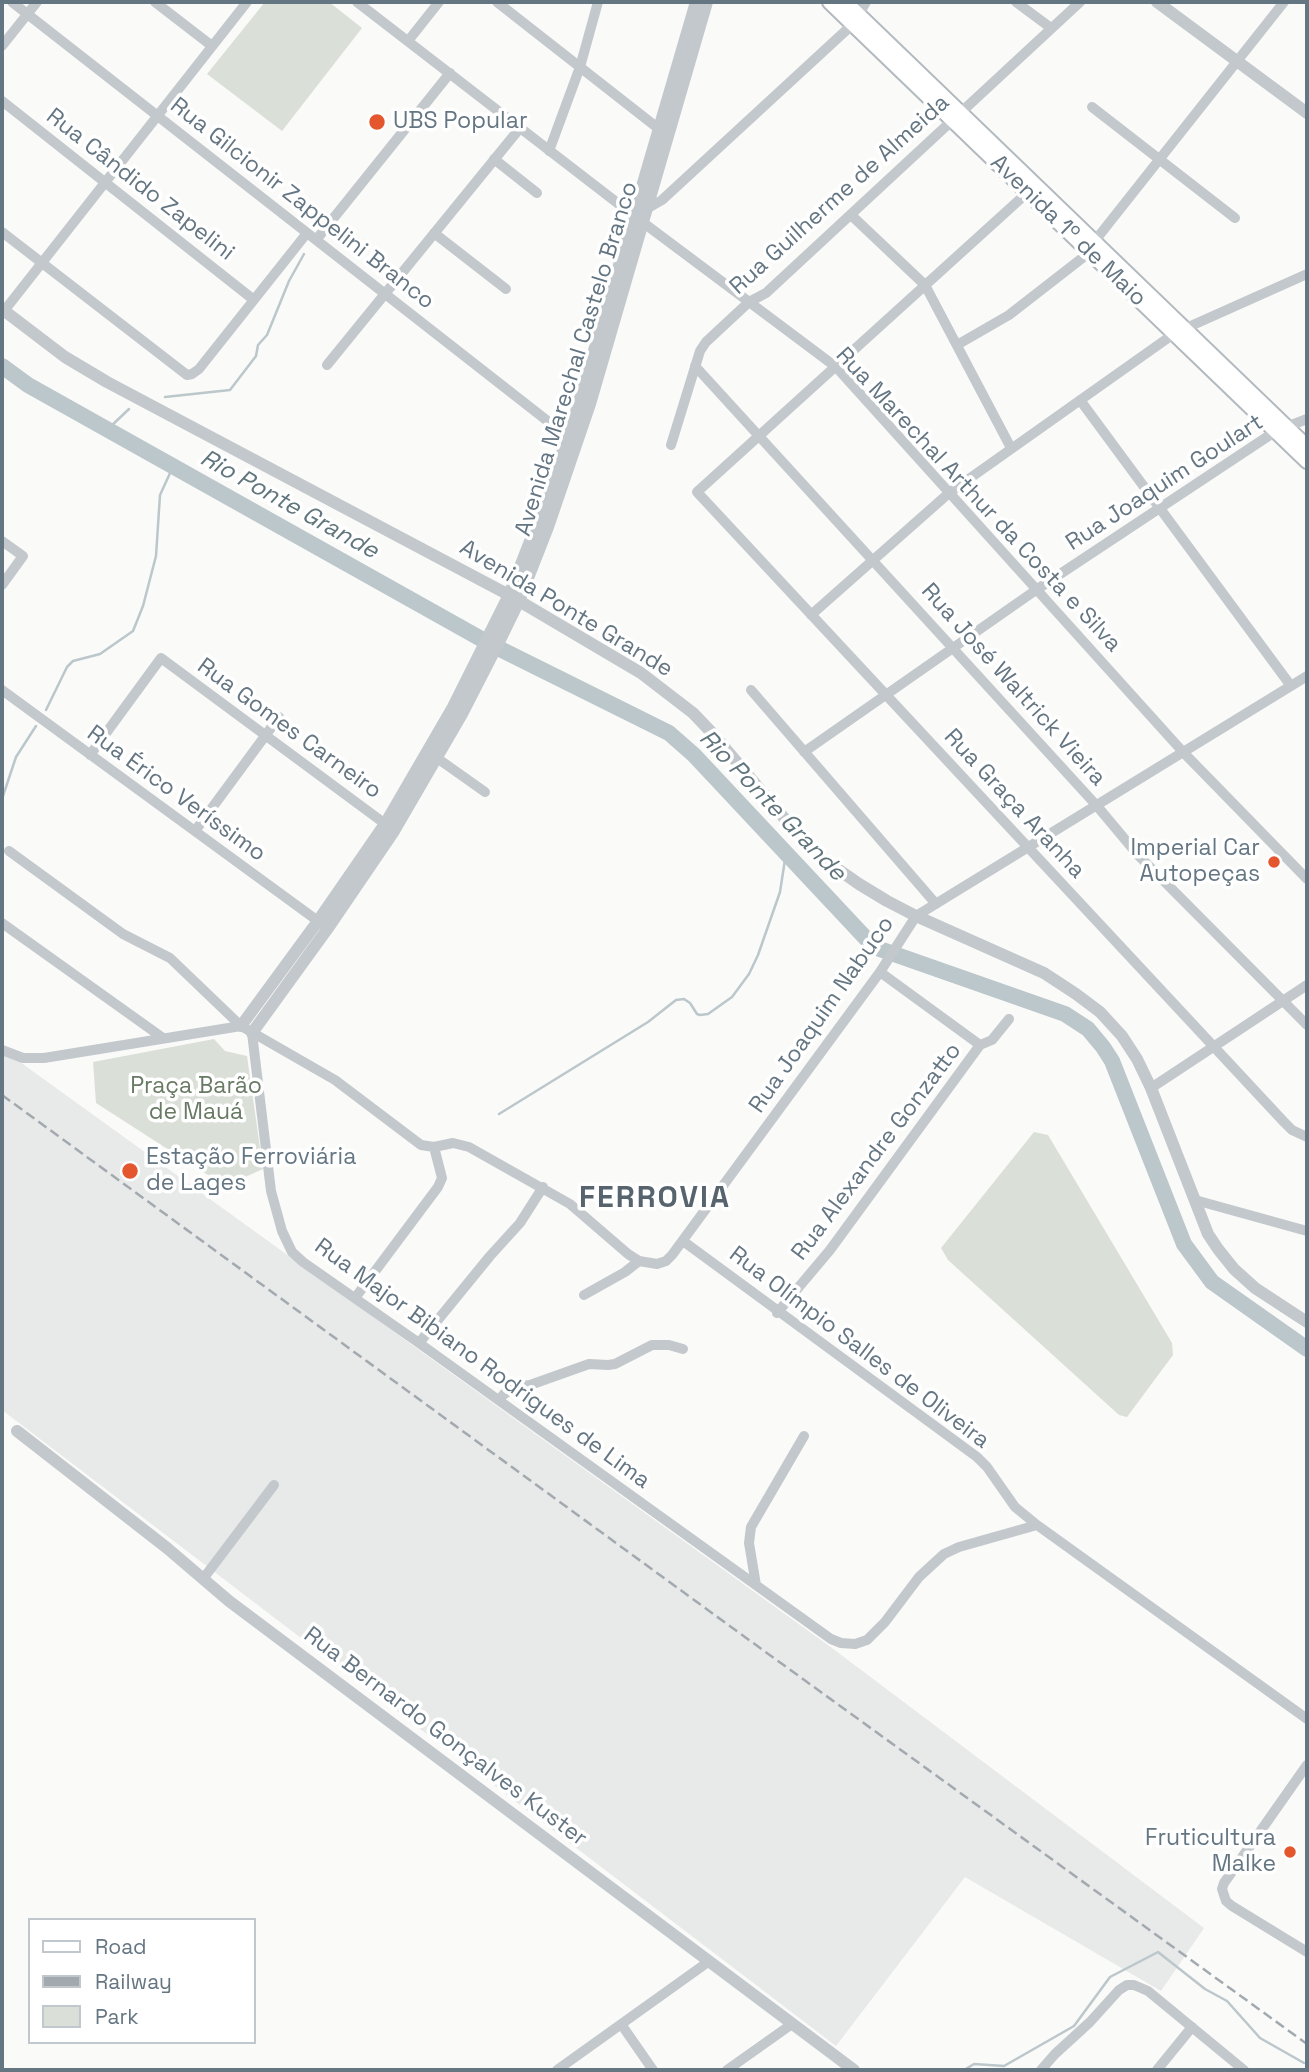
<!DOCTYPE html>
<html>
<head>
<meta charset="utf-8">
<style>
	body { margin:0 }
	#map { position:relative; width:1309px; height:2072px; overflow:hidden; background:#fafaf8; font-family:"Space Grotesk",sans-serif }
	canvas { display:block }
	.frame { position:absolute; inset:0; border:4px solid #657683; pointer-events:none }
	.legend { position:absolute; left:28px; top:1918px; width:228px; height:126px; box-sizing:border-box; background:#fff; border:2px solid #c1c8cd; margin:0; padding:9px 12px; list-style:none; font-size:21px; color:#657683 }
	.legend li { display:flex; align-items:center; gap:14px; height:35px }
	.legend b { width:35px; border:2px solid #c1c8cd }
</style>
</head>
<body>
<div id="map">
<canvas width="1309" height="2072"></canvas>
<div class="frame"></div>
<ul class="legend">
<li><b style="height:9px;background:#fff"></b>Road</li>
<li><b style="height:9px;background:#a2aab0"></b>Railway</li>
<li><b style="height:19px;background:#dadfd7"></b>Park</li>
</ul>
</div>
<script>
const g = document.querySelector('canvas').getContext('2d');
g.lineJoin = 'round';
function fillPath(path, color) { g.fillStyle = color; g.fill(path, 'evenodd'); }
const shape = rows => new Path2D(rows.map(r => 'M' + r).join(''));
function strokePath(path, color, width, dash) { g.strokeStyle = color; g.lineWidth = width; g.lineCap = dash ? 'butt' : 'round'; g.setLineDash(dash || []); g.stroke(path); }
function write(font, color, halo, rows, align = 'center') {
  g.font = font + ' "Space Grotesk",sans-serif'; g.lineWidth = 7; g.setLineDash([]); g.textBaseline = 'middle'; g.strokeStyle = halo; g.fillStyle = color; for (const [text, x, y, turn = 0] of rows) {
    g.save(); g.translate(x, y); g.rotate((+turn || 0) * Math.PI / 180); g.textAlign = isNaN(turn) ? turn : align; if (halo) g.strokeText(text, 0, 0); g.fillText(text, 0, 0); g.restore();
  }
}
const built = shape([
	[2,1049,832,1648,1204,1928,1161,1991,965,1877,836,2046,2,1410]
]);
const green = shape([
	[265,2,329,2,362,28,282,131,207,74],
	[214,1039,225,1051,247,1056,263,1169,225,1186,96,1103,93,1062],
	[1034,1132,1048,1135,1172,1343,1173,1355,1127,1417,1119,1415,948,1260,941,1248]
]);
const stream = shape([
	[165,397,230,390,256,356,258,345,267,335,289,281,304,254],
	[108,429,129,409],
	[46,710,67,667,73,661,100,654,133,631,143,606,156,556,160,495,171,471,170,464],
	[2,799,16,757,36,726],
	[499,1114,648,1022,676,1000,684,999,690,1003,697,1014,700,1015,708,1014,732,997,749,974,758,955,780,892,786,853],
	[964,2070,974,2064,1004,2066,1074,2026,1110,1977,1158,1952,1205,1989,1227,2001,1260,2038,1304,2063]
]);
const river = shape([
	[2,366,28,385,492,645,669,733,694,755,874,947,1065,1014,1088,1029,1103,1047,1112,1061,1184,1244,1212,1282,1307,1349]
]);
const minor = shape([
	[12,2,568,437],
	[155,2,212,46],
	[357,2,633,215,836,367,1183,752,1307,879],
	[497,2,659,129],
	[1016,2,1051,28],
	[408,41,439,2],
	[2,46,37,2],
	[2,101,254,300],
	[1092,107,1235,218],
	[549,151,580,67,598,2],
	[494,159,537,193],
	[1028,192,697,492,1284,1122,1292,1130,1307,1137],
	[643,211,662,200,853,24,866,2],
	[851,215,925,285,1011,448],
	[2,232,187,375,192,374,199,369,307,233],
	[434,233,506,289],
	[316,240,450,73],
	[1094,242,1284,2],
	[4,311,247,2],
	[957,345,1009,315,1090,252],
	[327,365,520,128],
	[695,366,1097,806,1138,855,1307,1025],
	[1080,400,1291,686],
	[671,445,700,351,706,342,749,302,766,293,1080,2],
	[2,541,23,556,2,585],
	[811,615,949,493,1175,333,1307,274],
	[2,690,322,924],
	[751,690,936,904],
	[804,752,1036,590,1276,431,1307,419],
	[90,755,161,658,388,826],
	[437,758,485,792],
	[195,831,279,717],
	[9,851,123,934,170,958,241,1026,335,1080,421,1145,434,1147,453,1143,469,1147,570,1204,628,1254,639,1261],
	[2,923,163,1038],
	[252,1033,271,1191,282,1231,292,1252,303,1262,419,1343,831,1639,841,1643,855,1644,867,1640,885,1622,919,1577,944,1554,959,1547,1037,1525],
	[980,1045,992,1040,1009,1019],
	[2,1050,23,1058,44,1058,241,1026],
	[1151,1088,1307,985],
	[1195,1200,1307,1231],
	[683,1241,977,1457,987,1467,1015,1507,1037,1525,1307,1719],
	[584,1295,625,1272,639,1261,657,1264,666,1261,672,1255,880,972,916,916,1307,676],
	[355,1298,438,1187,442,1178,434,1147],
	[777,1313,830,1250,980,1045,880,972],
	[419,1343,490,1256,520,1223,543,1187],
	[499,1400,504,1394,519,1386,530,1385,589,1364,608,1365,615,1364,652,1345,669,1345,683,1349],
	[203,1579,274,1485],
	[756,1585,749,1543,751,1527,804,1436],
	[1307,1765,1224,1883,1222,1889,1226,1901,1232,1906,1307,1952],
	[621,2024,653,2070],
	[557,2070,708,1962],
	[727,2070,792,2024],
	[1041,2070,1055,2054,1090,2022,1119,1990,1127,1985,1134,1985,1148,1991,1244,2070],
	[1157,2070,1192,2027]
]);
const tertiary = shape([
	[1157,2,1307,113],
	[2,309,65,357,107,382,509,595,641,673,693,713,714,735,796,832,826,861,859,884,887,901,916,916,1044,973,1076,994,1100,1012,1122,1036,1137,1059,1151,1088,1208,1234,1218,1249,1234,1269,1255,1288,1307,1322],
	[241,1026,318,921,385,824,453,707,509,595,545,503,576,412,696,2],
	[252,1033,328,928,394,831,462,714,501,638,519,601,548,527,590,404,707,2],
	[17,1431,167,1548,229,1601,854,2070]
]);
const secondary = shape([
	[830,2,1307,461],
	[845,2,1307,447]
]);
const rail = shape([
	[2,1095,738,1632,1307,2044]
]);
const markers = [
	[377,122,9,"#e4572e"],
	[1274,862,7,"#e4572e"],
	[130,1171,9,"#e4572e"],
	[1290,1852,7,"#e4572e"]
];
const poiNames = [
	["UBS Popular",393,122],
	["Imperial Car",1260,849,"right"],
	["Autopeças",1260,875,"right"],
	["Estação Ferroviária",146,1158],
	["de Lages",146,1184],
	["Fruticultura",1276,1839,"right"],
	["Malke",1276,1865,"right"]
];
const streetNames = [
	["Rua Cândido Zapelini",140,185,38],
	["Rua Guilherme de Almeida",840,195,-42],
	["Rua Gilcionir Zappelini Branco",302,204,38],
	["Avenida 1º de Maio",1068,231,44],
	["Avenida Marechal Castelo Branco",577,359,-73],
	["Rua Joaquim Goulart",1165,483,-33],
	["Rua Marechal Arthur da Costa e Silva",978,500,47],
	["Avenida Ponte Grande",566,609,31],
	["Rua José Waltrick Vieira",1013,685,48],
	["Rua Gomes Carneiro",289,729,36],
	["Rua Érico Veríssimo",176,794,36],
	["Rua Graça Aranha",1014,804,47],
	["Rua Joaquim Nabuco",822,1015,-55],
	["Rua Alexandre Gonzatto",877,1152,-53],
	["Rua Olímpio Salles de Oliveira",859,1348,37],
	["Rua Major Bibiano Rodrigues de Lima",482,1364,36],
	["Rua Bernardo Gonçalves Kuster",445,1737,37]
];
const parkNames = [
	["Praça Barão",196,1087],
	["de Mauá",196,1113]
];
const waterNames = [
	["Rio Ponte Grande",289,505,29],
	["Rio Ponte Grande",772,806,46]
];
const districtNames = [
	["FERROVIA",655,1199]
];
fillPath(built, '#e8e9e9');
fillPath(green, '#dadfd7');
strokePath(stream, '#bbc7cb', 2.5);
strokePath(river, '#bbc7cb', 16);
strokePath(secondary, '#b3babf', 18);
strokePath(minor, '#c3c8cc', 10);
strokePath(tertiary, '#c3c8cc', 12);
strokePath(secondary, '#fff', 14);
strokePath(rail, '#a2aab0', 2.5, [10, 5]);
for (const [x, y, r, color] of markers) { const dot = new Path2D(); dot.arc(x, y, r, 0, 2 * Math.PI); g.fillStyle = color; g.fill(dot); strokePath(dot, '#fff', 2.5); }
write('23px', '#657683', '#fff', poiNames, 'left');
write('23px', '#657683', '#fff', streetNames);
write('23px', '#687a64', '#fff', parkNames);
write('italic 24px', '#60757c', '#fff', waterNames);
g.letterSpacing = '2px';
write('bold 30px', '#57646e', '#fff', districtNames);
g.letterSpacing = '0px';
</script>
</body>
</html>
